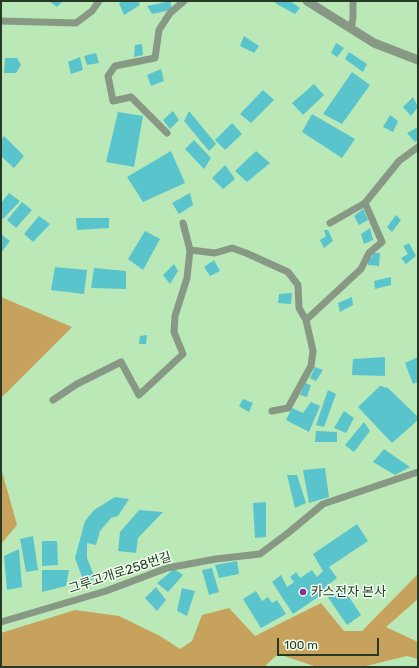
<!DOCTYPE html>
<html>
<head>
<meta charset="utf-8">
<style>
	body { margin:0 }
	#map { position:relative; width:419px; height:668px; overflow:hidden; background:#bae8b6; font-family:Rubik,sans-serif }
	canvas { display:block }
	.frame { position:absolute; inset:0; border:2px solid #273925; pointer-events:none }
	.scale { position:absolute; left:277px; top:638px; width:102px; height:18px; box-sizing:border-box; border:2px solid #273925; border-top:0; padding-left:5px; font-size:12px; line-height:14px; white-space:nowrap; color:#273925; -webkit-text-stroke:3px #f1fff0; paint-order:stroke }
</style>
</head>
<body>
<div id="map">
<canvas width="419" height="668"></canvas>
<div class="frame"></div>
<div class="scale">100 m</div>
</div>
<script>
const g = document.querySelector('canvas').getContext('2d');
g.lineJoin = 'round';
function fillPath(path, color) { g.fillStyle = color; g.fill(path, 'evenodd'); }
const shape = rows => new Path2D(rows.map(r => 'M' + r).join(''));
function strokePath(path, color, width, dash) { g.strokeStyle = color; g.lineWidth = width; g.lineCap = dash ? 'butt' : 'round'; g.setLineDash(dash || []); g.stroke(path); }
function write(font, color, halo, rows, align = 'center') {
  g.font = font + ' Rubik,"Noto Sans KR",sans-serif'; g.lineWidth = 3; g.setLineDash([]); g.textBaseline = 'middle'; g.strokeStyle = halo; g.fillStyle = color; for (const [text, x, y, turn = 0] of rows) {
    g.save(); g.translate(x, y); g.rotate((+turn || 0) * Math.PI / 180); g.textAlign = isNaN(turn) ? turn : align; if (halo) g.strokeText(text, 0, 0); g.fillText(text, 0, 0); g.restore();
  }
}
const forest = shape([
	[1,297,72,327,1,398],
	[1,468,17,525,1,544],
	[417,575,418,599,386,627,418,642,418,659,407,656,362,667,317,667,278,654,264,667,1,667,1,633,75,610,119,616,160,636,180,649,192,641,202,615,229,608,255,636,321,603,344,631,362,631]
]);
const building = shape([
	[49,1,63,1,57,7],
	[124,1,138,1,140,5,124,15,119,3],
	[171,1,171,10,152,14,147,6],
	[276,1,290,1,300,8,295,14,275,3],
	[244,36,259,46,254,53,240,46],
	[336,43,344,48,337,57,331,53],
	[142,44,143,55,134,57,135,45],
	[349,52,367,64,363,72,345,59],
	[96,53,99,63,87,65,84,56],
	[80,57,83,70,71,74,68,62],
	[5,58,17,58,21,65,16,73,4,73],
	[161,69,164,81,151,86,147,75],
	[352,72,370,85,342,124,323,114],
	[314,84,324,95,303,115,292,103],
	[263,90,274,100,251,123,240,114],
	[413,97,418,107,411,116,403,107],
	[173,111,179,120,170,129,163,120],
	[189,111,216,144,209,151,184,121],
	[118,112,143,116,134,167,106,162],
	[312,114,355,139,342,158,302,132],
	[390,115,398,121,393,132,383,127],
	[232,123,242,134,225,150,215,140],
	[418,127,418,140,415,142,407,133],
	[4,136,24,156,14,168,1,156,1,140],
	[194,140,211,158,204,169,185,149],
	[171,151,185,183,143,202,127,177],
	[256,151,270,163,247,182,235,171],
	[225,165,235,179,223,189,212,178],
	[9,193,20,201,3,219,1,217,1,203],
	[190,193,193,205,179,214,172,203],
	[22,202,32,210,16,228,7,220],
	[363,209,368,220,359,225,354,216],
	[396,215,401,220,392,232,387,227],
	[39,216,50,224,33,242,24,234],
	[76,218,109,218,109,228,77,230],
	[370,228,373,240,364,244,361,234],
	[324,230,328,230,333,241,324,248,320,240,326,236],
	[145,231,160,239,143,270,128,259],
	[1,234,10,241,1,253],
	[409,243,416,256,406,264,401,258,408,254,403,246],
	[373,253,380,253,379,266,368,265,368,259,372,257],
	[214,260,220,271,210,276,204,267],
	[174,264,178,271,170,284,163,275],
	[55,267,87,270,84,294,51,290],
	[94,268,126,271,126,289,91,288],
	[391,277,391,285,375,289,374,281],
	[292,293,291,304,278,303,279,294],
	[352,297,353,305,340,312,338,303],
	[147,335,146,344,139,344,140,336],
	[385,357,385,376,352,375,353,359],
	[418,357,418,382,413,384,405,363],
	[315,367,323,370,316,381,310,378],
	[305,383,311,385,307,397,300,395],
	[380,386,388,388,418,417,418,420,392,443,358,407],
	[328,390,336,394,324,427,316,425],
	[243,399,253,403,249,412,239,406],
	[311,402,320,406,309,432,286,420,292,408,303,413],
	[344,411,354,418,346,433,334,428],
	[364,422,370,431,354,452,345,445],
	[316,431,337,432,337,442,315,442],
	[384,449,410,467,395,475,373,462],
	[325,468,329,497,309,503,303,470],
	[287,475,297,475,306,503,295,508],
	[115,497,129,499,118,516,111,518,100,531,96,545,87,543,87,558,95,578,85,585,75,558,85,521,94,510],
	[266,502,266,537,255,538,253,503],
	[139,510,163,512,138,538,136,553,118,551,120,532],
	[357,524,368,541,329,567,337,578,324,588,327,591,293,614,272,582,281,575,287,587,294,582,290,577,296,572,300,578,312,570,317,577,323,571,313,554],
	[33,536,38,570,26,572,20,539],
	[42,541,57,541,58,565,42,566],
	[19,549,22,587,7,590,4,556],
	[237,561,239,574,219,578,215,565],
	[212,568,219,592,209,595,202,570],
	[174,569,183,575,168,592,157,583],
	[42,570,69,570,66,586,42,592],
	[341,585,361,615,347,625,327,596],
	[156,587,166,600,157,611,145,598],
	[182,588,195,591,187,616,177,611],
	[256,591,262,601,268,597,272,603,277,600,286,614,261,628,243,599]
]);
const minor = shape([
	[1,21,76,23,92,11,99,1],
	[351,29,353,18,353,1],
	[167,133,131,97,113,101,108,76,115,66,155,58,159,30,170,13,184,1],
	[330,223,365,203],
	[190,250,215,253,232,248,246,253,288,272,298,285,299,308,306,320],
	[53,400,77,384,121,362,139,395,183,354,174,332,175,316,187,278,190,250,183,223],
	[272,411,288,408,311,366,313,351,306,320,361,269,369,253,382,242,365,203,399,161,418,147],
	[1,622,106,591,167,568,216,559,260,554,288,533,323,504,418,472]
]);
const tertiary = shape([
	[307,1,374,43,418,60]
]);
const markers = [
	[303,592,4,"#8a2d97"]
];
const streetNames = [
	["그루고개로258번길",120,573,-18]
];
const poiNames = [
	["카스전자 본사",311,592]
];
fillPath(forest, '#c6a25c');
fillPath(building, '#5ac4cd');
strokePath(minor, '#879985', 7);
strokePath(tertiary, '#879985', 9);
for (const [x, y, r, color] of markers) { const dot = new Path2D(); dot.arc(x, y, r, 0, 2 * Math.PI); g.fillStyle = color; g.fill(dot); strokePath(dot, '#f1fff0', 1.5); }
write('13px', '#273925', '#f1fff0', streetNames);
write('13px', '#273925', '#f1fff0', poiNames, 'left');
</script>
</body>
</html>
